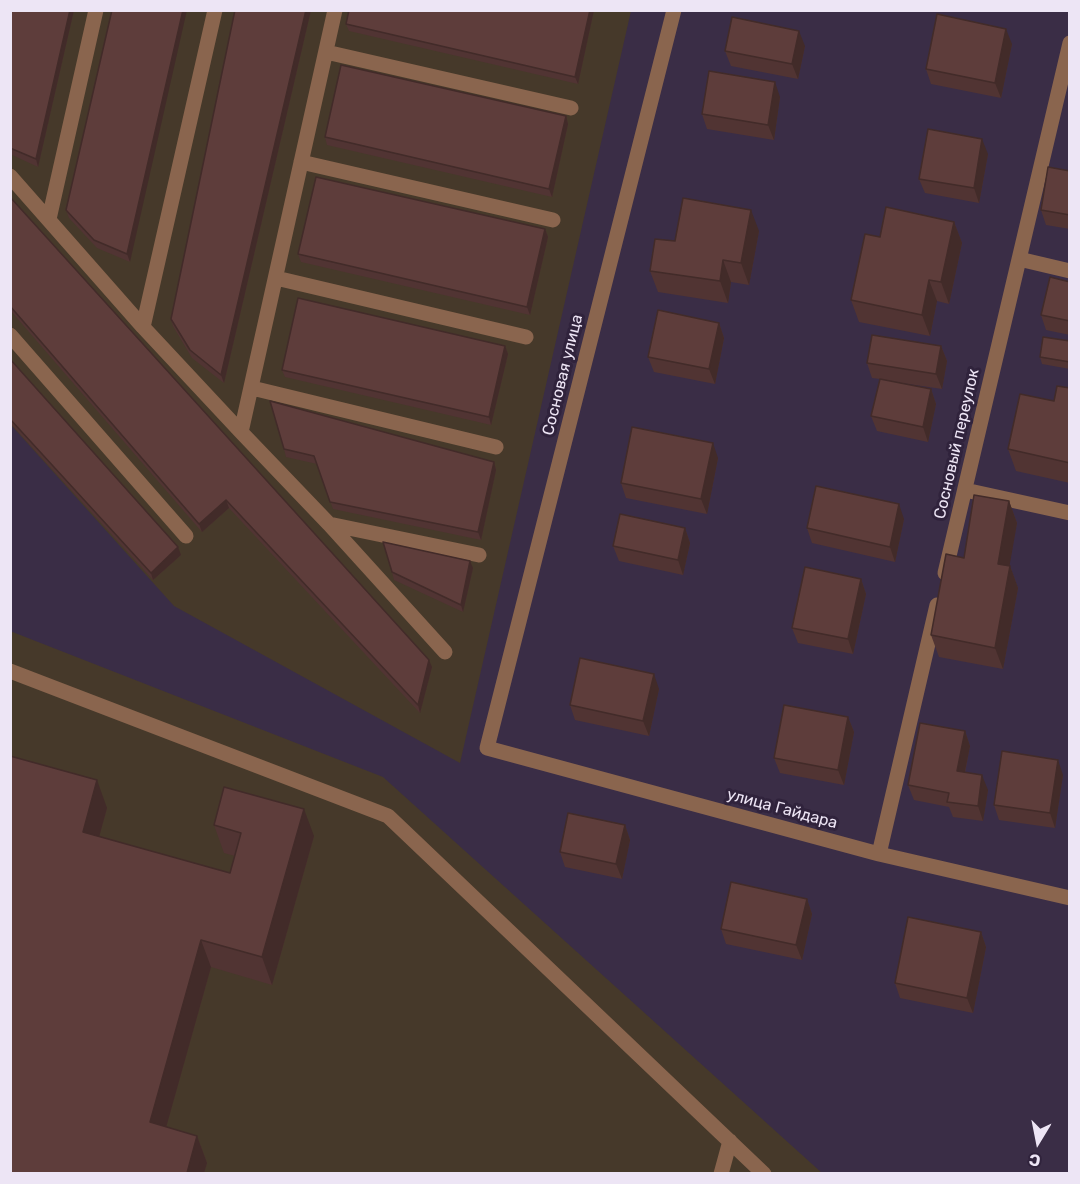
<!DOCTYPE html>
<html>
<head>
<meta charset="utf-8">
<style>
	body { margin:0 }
	#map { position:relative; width:1080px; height:1184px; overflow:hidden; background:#3a2d46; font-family:Rubik,sans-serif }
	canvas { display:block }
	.frame { position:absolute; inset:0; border:12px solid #ede5f5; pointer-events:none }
	.north { position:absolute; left:1008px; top:1112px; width:60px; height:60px; -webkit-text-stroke:4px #30233c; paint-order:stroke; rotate:190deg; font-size:16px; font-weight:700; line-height:24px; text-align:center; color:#ede5f5 }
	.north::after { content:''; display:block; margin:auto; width:21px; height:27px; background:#ede5f5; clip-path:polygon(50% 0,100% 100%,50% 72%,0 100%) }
</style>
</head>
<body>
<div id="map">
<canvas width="1080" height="1184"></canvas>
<div class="frame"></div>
<div class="north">С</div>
</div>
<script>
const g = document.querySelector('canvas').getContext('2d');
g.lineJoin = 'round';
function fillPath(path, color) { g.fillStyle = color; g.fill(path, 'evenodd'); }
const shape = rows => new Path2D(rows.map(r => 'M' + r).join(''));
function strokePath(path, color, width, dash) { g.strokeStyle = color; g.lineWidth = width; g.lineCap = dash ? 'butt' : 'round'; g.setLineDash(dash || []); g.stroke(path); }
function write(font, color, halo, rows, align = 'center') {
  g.font = font + ' Rubik,sans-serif'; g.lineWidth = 6; g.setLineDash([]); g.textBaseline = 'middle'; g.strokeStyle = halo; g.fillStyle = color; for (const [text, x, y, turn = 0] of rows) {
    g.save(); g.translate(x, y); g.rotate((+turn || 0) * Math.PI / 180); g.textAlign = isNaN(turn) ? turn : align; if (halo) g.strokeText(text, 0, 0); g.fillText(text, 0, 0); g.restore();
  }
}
const industrial = shape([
	[11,11,631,11,460,763,174,606,11,425],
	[10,631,383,777,822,1173,11,1173]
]);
const lane = shape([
	[326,52,571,108],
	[301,162,553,220],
	[10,176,143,327,241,432,329,524,445,652],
	[49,219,96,10],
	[276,278,526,337],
	[143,327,215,10],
	[10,335,186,536],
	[252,388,496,447],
	[241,432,335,10],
	[329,524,479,555],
	[10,671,388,816,764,1174],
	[721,1174,730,1141]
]);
const street = shape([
	[674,10,487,748,879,854,1070,898],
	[1019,259,1070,271],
	[965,490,1070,513],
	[945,573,1070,43],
	[879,854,937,605]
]);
const wall = shape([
	[10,10,74,10,38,167,10,154],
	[112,10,130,262,97,248,69,218,66,210],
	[235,10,311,10,224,383,192,358,173,326,171,319],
	[594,10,578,84,349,31,346,24],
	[1012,44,1001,98,931,84,926,69],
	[805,46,798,79,731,66,725,51],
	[780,97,774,140,707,129,702,114],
	[566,116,568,124,552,197,327,145,325,137],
	[988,154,979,203,925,193,919,179],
	[1070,171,1070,229,1046,225,1041,210],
	[10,197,432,667,420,713,229,508,202,532,10,310],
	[954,222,962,243,949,304,937,301,930,336,859,322,851,300,880,237],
	[545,229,548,237,530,315,301,262,298,254],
	[759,231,749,285,731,282,728,303,658,292,650,271,675,241],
	[1070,282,1070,335,1046,330,1041,315],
	[719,323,724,338,715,384,654,372,648,357],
	[1070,341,1070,369,1042,364,1040,357],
	[505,346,508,354,491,425,285,377,282,370],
	[941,346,947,361,942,389,895,382,931,389,936,404,928,442,877,431,871,416,880,379,872,378,867,363],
	[10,359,181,555,153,580,10,423],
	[1070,388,1070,483,1016,471,1008,449,1054,401],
	[284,449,494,462,496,470,481,540,333,509,317,464,286,457],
	[718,458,707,514,626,498,621,483],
	[1009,501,1017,523,1009,566,1010,566,1018,588,1003,669,939,657,931,635,964,558],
	[904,519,895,562,812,543,807,528],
	[685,528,690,543,683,575,619,561,613,546],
	[473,568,463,612,394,580,392,572],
	[861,579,866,594,853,654,798,643,792,628],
	[659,689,649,736,575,720,570,705],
	[848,717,854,732,844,785,780,773,774,758],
	[965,731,970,746,965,773,988,790,983,821,953,817,949,807,914,800,908,785],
	[10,756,107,808,99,836,230,873,235,856,224,853,214,825,314,836,272,985,211,967,166,1127,197,1136,207,1163,204,1173,10,1173],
	[1063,775,1055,828,999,820,994,805],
	[625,825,630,840,622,879,565,867,560,852],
	[807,899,812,914,802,960,726,944,721,929],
	[981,932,986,947,973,1013,900,998,895,983]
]);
const shadedWall = shape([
	[70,10,74,10,38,167,36,159],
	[183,10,187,10,130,262,127,254],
	[306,10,311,10,224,383,221,375],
	[590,10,594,10,578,84,575,77],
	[1006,29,1012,44,1001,98,995,83],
	[799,31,805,46,798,79,792,64],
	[775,82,780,97,774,140,768,125],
	[566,116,568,124,552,197,549,189],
	[982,139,988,154,979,203,974,188],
	[751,210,759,231,749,285,741,263],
	[954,222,962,243,949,304,941,282],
	[545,229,548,237,530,315,527,307],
	[723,260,731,282,728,303,720,281],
	[929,280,937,301,930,336,922,315],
	[719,323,724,338,715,384,709,369],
	[505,346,508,354,491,425,489,417],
	[941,346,947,361,942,389,936,374],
	[931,389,936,404,928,442,923,427],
	[713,443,718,458,707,514,701,499],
	[494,462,496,470,481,540,478,532],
	[226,500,229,508,202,532,199,524],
	[1009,501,1017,523,1006,586,998,564],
	[899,504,904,519,895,562,890,547],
	[685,528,690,543,683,575,678,560],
	[178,547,181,555,153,580,151,573],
	[470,561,473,568,463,612,461,605],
	[1010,566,1018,588,1003,669,995,648],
	[861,579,866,594,853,654,848,639],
	[429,660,432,667,420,713,418,705],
	[654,674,659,689,649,736,643,721],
	[848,717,854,732,844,785,838,770],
	[965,731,970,746,962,786,957,771],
	[1058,760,1063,775,1055,828,1050,813],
	[982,775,988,790,983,821,978,806],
	[97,780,107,808,93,859,83,832],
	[304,809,314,836,272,985,262,957],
	[625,825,630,840,622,879,616,864],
	[807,899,812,914,802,960,796,945],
	[981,932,986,947,973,1013,967,998],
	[201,940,211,967,160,1149,150,1122],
	[197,1136,207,1163,204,1173,187,1173]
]);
const building = shape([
	[10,10,70,10,36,159,10,148,10,10],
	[112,10,183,10,127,254,94,240,66,210,112,10],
	[235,10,306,10,221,375,190,350,171,319,235,10],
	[349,10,590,10,575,77,346,24,349,10],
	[937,14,1006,29,995,83,926,69,937,14],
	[732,17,799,31,792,64,725,51,732,17],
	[341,65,566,116,549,189,325,137,341,65],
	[709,71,775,82,768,125,702,114,709,71],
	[928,129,982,139,974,188,919,179,928,129],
	[1048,167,1070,171,1070,215,1041,210,1048,167],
	[316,177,545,229,527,307,298,254,316,177],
	[10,197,429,660,418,705,226,500,199,524,10,306,10,197],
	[683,198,751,210,741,263,723,260,720,281,650,271,655,239,675,241,683,198],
	[886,207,954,222,941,282,929,280,922,315,851,300,865,234,880,237,886,207],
	[1050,277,1070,282,1070,321,1041,315,1050,277],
	[298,298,505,346,489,417,282,370,298,298],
	[658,310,719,323,709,369,648,357,658,310],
	[872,335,941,346,936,374,867,363,872,335],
	[1043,337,1070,341,1070,362,1040,357,1043,337],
	[10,359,178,547,151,573,10,419,10,359],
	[880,379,931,389,923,427,871,416,880,379],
	[1057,386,1070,388,1070,463,1008,449,1020,394,1054,401,1057,386],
	[270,401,494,462,478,532,330,502,314,456,284,449,270,401],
	[632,427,713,443,701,499,621,483,632,427],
	[816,486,899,504,890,547,807,528,816,486],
	[974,495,1009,501,998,564,1010,566,995,648,931,635,946,554,964,558,974,495],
	[620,514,685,528,678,560,613,546,620,514],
	[383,542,470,561,461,605,392,572,383,542],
	[805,567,861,579,848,639,792,628,805,567],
	[580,658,654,674,643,721,570,705,580,658],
	[784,705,848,717,838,770,774,758,784,705],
	[920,723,965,731,957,771,982,775,978,806,947,802,949,793,908,785,920,723],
	[1002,751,1058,760,1050,813,994,805,1002,751],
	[10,756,97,780,83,832,230,873,241,833,214,825,224,787,304,809,262,957,201,940,150,1122,197,1136,187,1173,10,1173,10,756],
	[568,813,625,825,616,864,560,852,568,813],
	[731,882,807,899,796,945,721,929,731,882],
	[908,917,981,932,967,998,895,983,908,917]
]);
const streetNames = [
	["Сосновая улица",563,375,-76],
	["Сосновый переулок",957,444,-77],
	["улица Гайдара",782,809,15]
];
fillPath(industrial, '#46392a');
strokePath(lane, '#8a654e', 15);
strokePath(street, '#8a654e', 15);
fillPath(wall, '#513433');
fillPath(shadedWall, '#422b29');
fillPath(building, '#5e3d3b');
strokePath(building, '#422b29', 1.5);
write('16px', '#ede5f5', '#30233c', streetNames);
</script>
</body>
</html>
